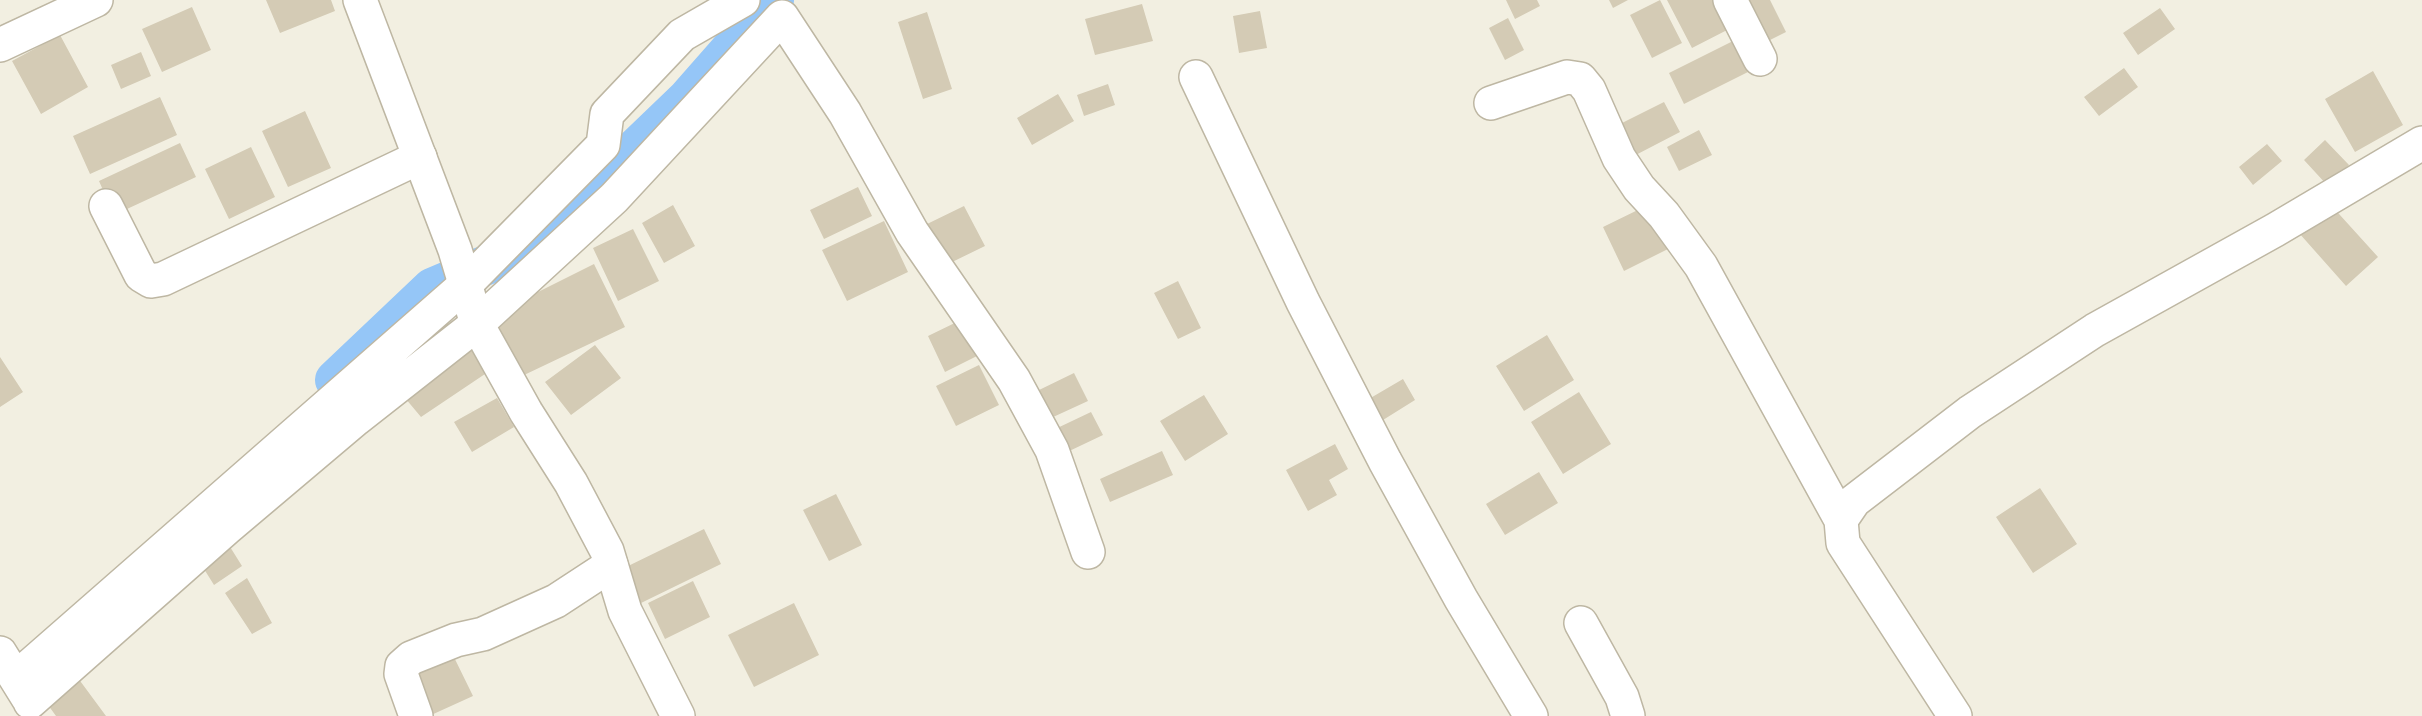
<!DOCTYPE html>
<html>
<head>
<meta charset="utf-8">
<style>
	body { margin:0 }
	canvas { display:block; background:#f2efe1 }
</style>
</head>
<body>
<canvas width="2422" height="716"></canvas>
<script>
const g = document.querySelector('canvas').getContext('2d');
g.lineJoin = 'round';
const shape = rows => new Path2D(rows.map(r => 'M' + r).join(''));
function strokePath(path, color, width, dash) { g.strokeStyle = color; g.lineWidth = width; g.lineCap = dash ? 'butt' : 'round'; g.setLineDash(dash || []); g.stroke(path); }
function fillPath(path, color) { g.fillStyle = color; g.fill(path, 'evenodd'); }
const canal = shape([
	[335,380,432,288,536,244,687,99,774,0]
]);
const building = shape([
	[266,0,331,0,335,11,280,33],
	[1506,0,1537,0,1540,6,1515,19],
	[1609,0,1628,0,1613,8],
	[1660,0,1682,43,1652,58,1630,15],
	[1667,0,1716,0,1731,28,1692,48],
	[1734,0,1770,0,1786,32,1758,46],
	[1142,4,1153,41,1095,55,1085,19],
	[192,7,211,50,162,72,142,29],
	[2160,8,2175,29,2138,55,2123,33],
	[1260,11,1267,48,1239,53,1233,16],
	[927,12,952,89,923,99,898,22],
	[1508,18,1524,50,1505,60,1489,28],
	[60,35,88,87,41,114,12,61],
	[1737,39,1752,70,1684,104,1669,73],
	[141,52,151,76,121,89,111,65],
	[2124,68,2138,87,2099,116,2084,97],
	[2373,71,2403,125,2355,152,2325,99],
	[1108,84,1115,105,1084,116,1077,95],
	[1058,94,1074,121,1032,145,1017,118],
	[160,97,177,135,90,174,73,136],
	[1664,102,1680,132,1628,159,1612,128],
	[305,111,331,168,288,187,262,131],
	[1699,130,1712,155,1679,171,1667,147],
	[2325,140,2349,165,2327,185,2304,160],
	[180,143,196,177,114,215,99,181],
	[2267,144,2282,161,2253,185,2239,167],
	[251,147,275,197,229,219,205,169],
	[858,187,872,216,824,239,810,210],
	[2330,204,2378,257,2346,286,2299,233],
	[673,205,695,246,664,263,642,223],
	[964,206,985,246,946,265,925,225],
	[1646,206,1668,249,1624,271,1603,227],
	[884,221,908,272,847,301,822,250],
	[633,229,659,281,618,301,593,248],
	[594,264,625,327,522,376,492,315],
	[1178,281,1201,328,1178,339,1154,293],
	[963,319,981,354,945,372,928,336],
	[1547,335,1574,380,1524,411,1496,366],
	[468,337,485,374,421,417,400,392],
	[595,345,621,378,571,415,545,382],
	[0,357,23,392,0,407],
	[979,365,999,405,956,426,936,386],
	[1074,373,1088,401,1051,418,1037,391],
	[1403,379,1415,400,1375,425,1362,403],
	[1579,392,1611,444,1563,474,1531,422],
	[1204,395,1228,434,1185,461,1160,421],
	[497,398,514,427,472,452,454,422],
	[1091,412,1103,435,1063,454,1051,431],
	[1335,444,1348,469,1329,480,1337,495,1308,511,1286,470],
	[1162,451,1173,475,1110,502,1100,479],
	[1539,472,1558,503,1505,535,1486,504],
	[2040,488,2077,544,2033,573,1996,517],
	[836,494,862,545,829,561,803,510],
	[704,529,721,564,641,603,624,568],
	[227,542,242,566,214,585,199,561],
	[247,578,272,623,252,634,225,593],
	[693,581,710,617,665,639,648,603],
	[794,603,819,655,754,687,728,635],
	[449,647,473,696,429,716,405,668],
	[75,674,106,716,56,716,43,698]
]);
const minor = shape([
	[1730,0,1760,59],
	[0,45,96,0],
	[1196,77,1303,302,1385,461,1461,599,1531,716],
	[1491,103,1567,77,1580,79,1589,90,1619,158,1639,188,1664,215,1701,266,1841,520],
	[106,206,141,275,151,281,163,279,420,157],
	[1581,623,1622,697,1628,716],
	[0,653,28,698],
	[16,678,465,285,603,145,607,114,682,35,743,0],
	[30,702,227,528,356,419,477,324,614,198,782,17,845,113,912,232,1014,380,1052,450,1088,552],
	[416,716,401,674,402,666,411,658,456,640,483,634,556,601,611,565],
	[1955,716,1843,543,1841,520,1854,501,1970,412,2095,330,2275,230,2422,143]
]);
const tertiary = shape([
	[360,0,455,250,477,324,526,412,571,483,607,551,625,611,678,716]
]);
strokePath(canal, '#95c6f7', 40);
fillPath(building, '#d4cbb5');
strokePath(minor, '#beb7a3', 36);
strokePath(tertiary, '#beb7a3', 36);
strokePath(minor, '#fff', 33);
strokePath(tertiary, '#fff', 33);
</script>
</body>
</html>
